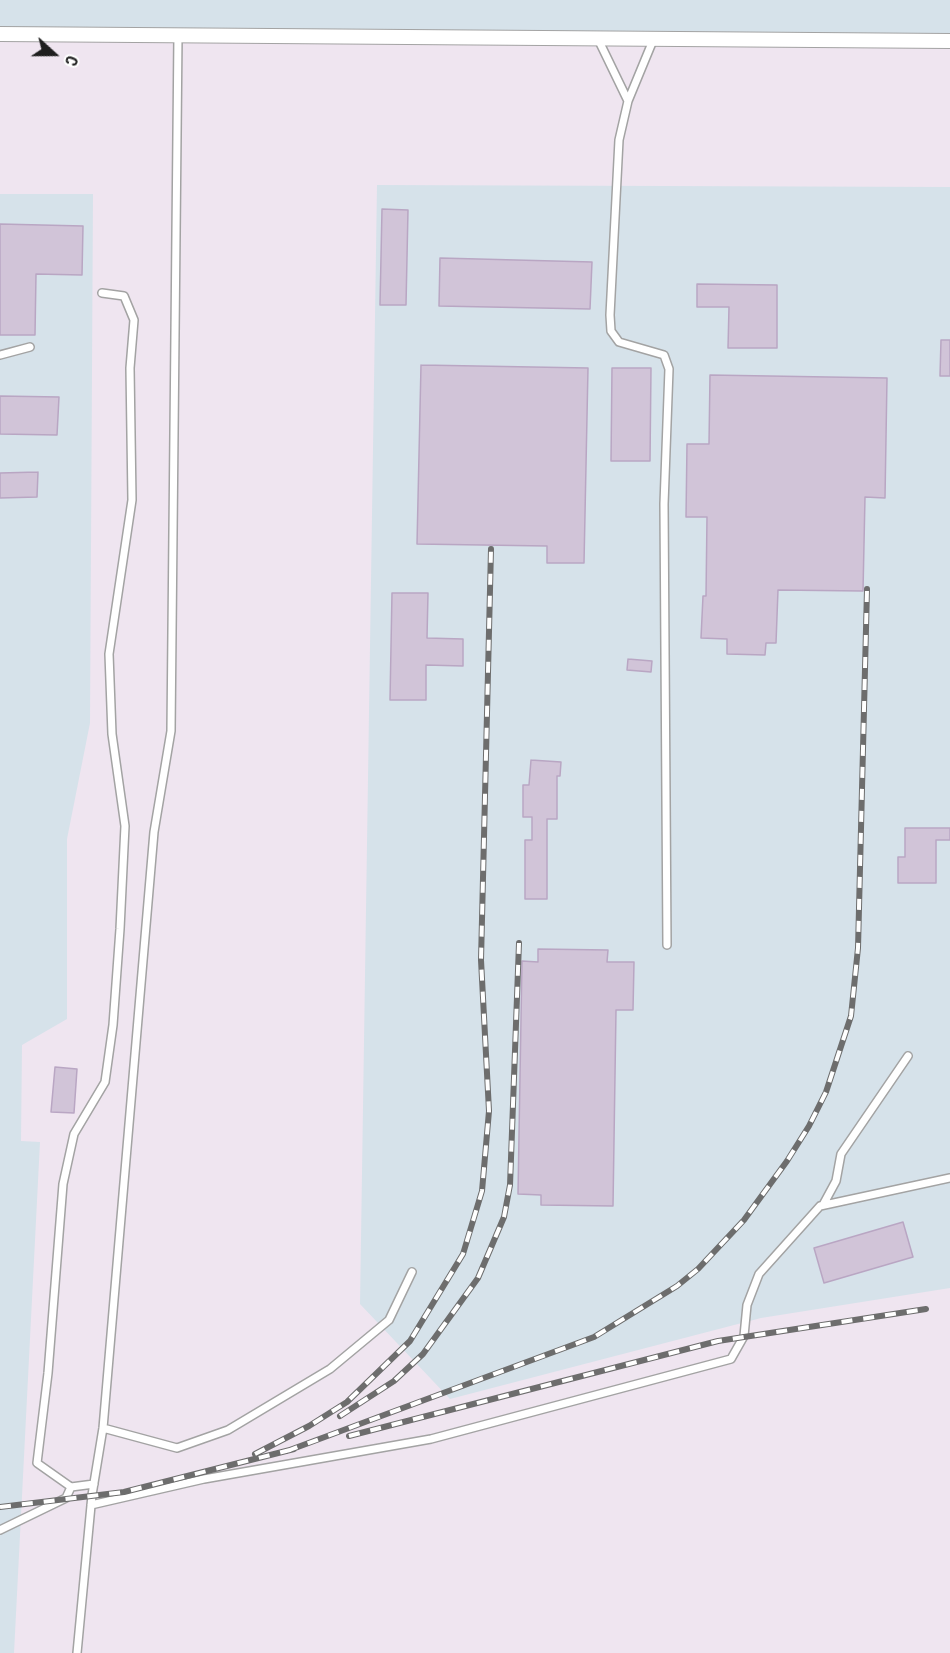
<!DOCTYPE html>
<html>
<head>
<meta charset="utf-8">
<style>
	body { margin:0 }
	#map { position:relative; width:950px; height:1653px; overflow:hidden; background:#efe5f0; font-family:"Roboto Condensed",sans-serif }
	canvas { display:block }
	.north { position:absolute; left:24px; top:24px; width:60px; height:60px; -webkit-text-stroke:4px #fff; paint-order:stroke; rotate:111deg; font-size:16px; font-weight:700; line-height:24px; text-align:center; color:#1f1f1f }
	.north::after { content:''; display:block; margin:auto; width:21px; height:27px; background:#1f1f1f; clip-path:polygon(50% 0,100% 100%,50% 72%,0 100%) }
</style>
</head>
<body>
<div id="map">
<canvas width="950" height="1653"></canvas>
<div class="north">С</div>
</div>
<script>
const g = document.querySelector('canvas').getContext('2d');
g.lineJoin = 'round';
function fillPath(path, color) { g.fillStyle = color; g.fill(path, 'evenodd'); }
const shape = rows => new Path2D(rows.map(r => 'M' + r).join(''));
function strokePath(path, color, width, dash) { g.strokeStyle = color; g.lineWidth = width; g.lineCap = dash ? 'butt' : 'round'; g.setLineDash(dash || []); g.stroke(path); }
const industrial = shape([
	[0,0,950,0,950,34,0,32],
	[377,185,950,187,950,1288,761,1318,450,1399,360,1304],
	[0,194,93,194,90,723,67,839,67,1019,22,1045,21,1141,40,1142,14,1653,0,1653]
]);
const building = shape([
	[382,209,408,210,406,305,380,305,382,209],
	[0,224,83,226,82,275,36,274,35,335,0,335,0,224],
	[440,258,592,262,590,309,439,306,440,258],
	[697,284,777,285,777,348,728,348,729,307,697,307,697,284],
	[941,340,950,340,950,376,940,376,941,340],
	[421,365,588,368,584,563,547,563,547,546,417,544,421,365],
	[612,368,651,368,650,461,611,461,612,368],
	[710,375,887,378,885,498,865,497,863,591,778,590,776,643,766,643,765,655,727,654,727,639,701,638,703,596,706,596,707,517,686,517,687,444,709,444,710,375],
	[0,396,59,397,57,435,0,434,0,396],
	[38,472,37,497,0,498,0,473,38,472],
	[392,593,428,593,427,638,463,639,463,666,426,665,426,700,390,700,392,593],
	[628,659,652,661,651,672,627,670,628,659],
	[531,760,561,762,560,776,557,776,557,819,547,819,547,899,525,899,525,840,532,840,532,817,523,817,523,785,529,785,531,760],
	[905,828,950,828,950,840,936,840,936,883,898,883,898,857,905,857,905,828],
	[538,949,608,950,607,962,634,962,633,1010,616,1010,613,1206,541,1205,541,1195,518,1194,522,961,538,962,538,949],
	[55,1067,77,1069,74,1113,51,1112,55,1067],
	[903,1222,913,1257,824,1283,814,1248,903,1222]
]);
const service = shape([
	[654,38,628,101,619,140,610,315,611,331,619,342,664,355,669,369,664,504,667,945],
	[598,39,628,101],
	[0,355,30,347],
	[823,1205,836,1181,841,1154,908,1056],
	[103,1428,177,1448,228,1430,330,1369,389,1320,412,1272],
	[94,1484,71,1487,37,1463,48,1373,63,1184,74,1134,105,1082,113,1025,120,929,125,826,112,734,109,654,132,500,130,368,134,320,124,296,102,293],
	[91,1505,204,1479,431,1439,731,1359,744,1336,747,1305,759,1274,820,1206,950,1178],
	[0,1530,66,1498,71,1487],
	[77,1653,92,1495,103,1428,154,832,171,731,178,35]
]);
const minor = shape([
	[0,34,950,41]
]);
const rail = shape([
	[340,1416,394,1381,423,1354,478,1278,504,1217,510,1185,519,943],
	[349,1436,718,1341,926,1309],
	[287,1451,594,1337,677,1286,698,1269,744,1220,787,1161,809,1126,826,1092,851,1016,858,948,867,589],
	[255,1454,309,1426,347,1402,410,1341,463,1254,482,1191,489,1111,481,960,491,549],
	[0,1507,124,1492,294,1449]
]);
fillPath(industrial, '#d6e2ea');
fillPath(building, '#d1c4d8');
strokePath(building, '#b9a6c3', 1.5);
strokePath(service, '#a3a3a3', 10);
strokePath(minor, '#a3a3a3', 16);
strokePath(service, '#fff', 7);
strokePath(minor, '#fff', 14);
strokePath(rail, '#6d6d6d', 6);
strokePath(rail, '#fff', 4, [11]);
</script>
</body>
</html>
